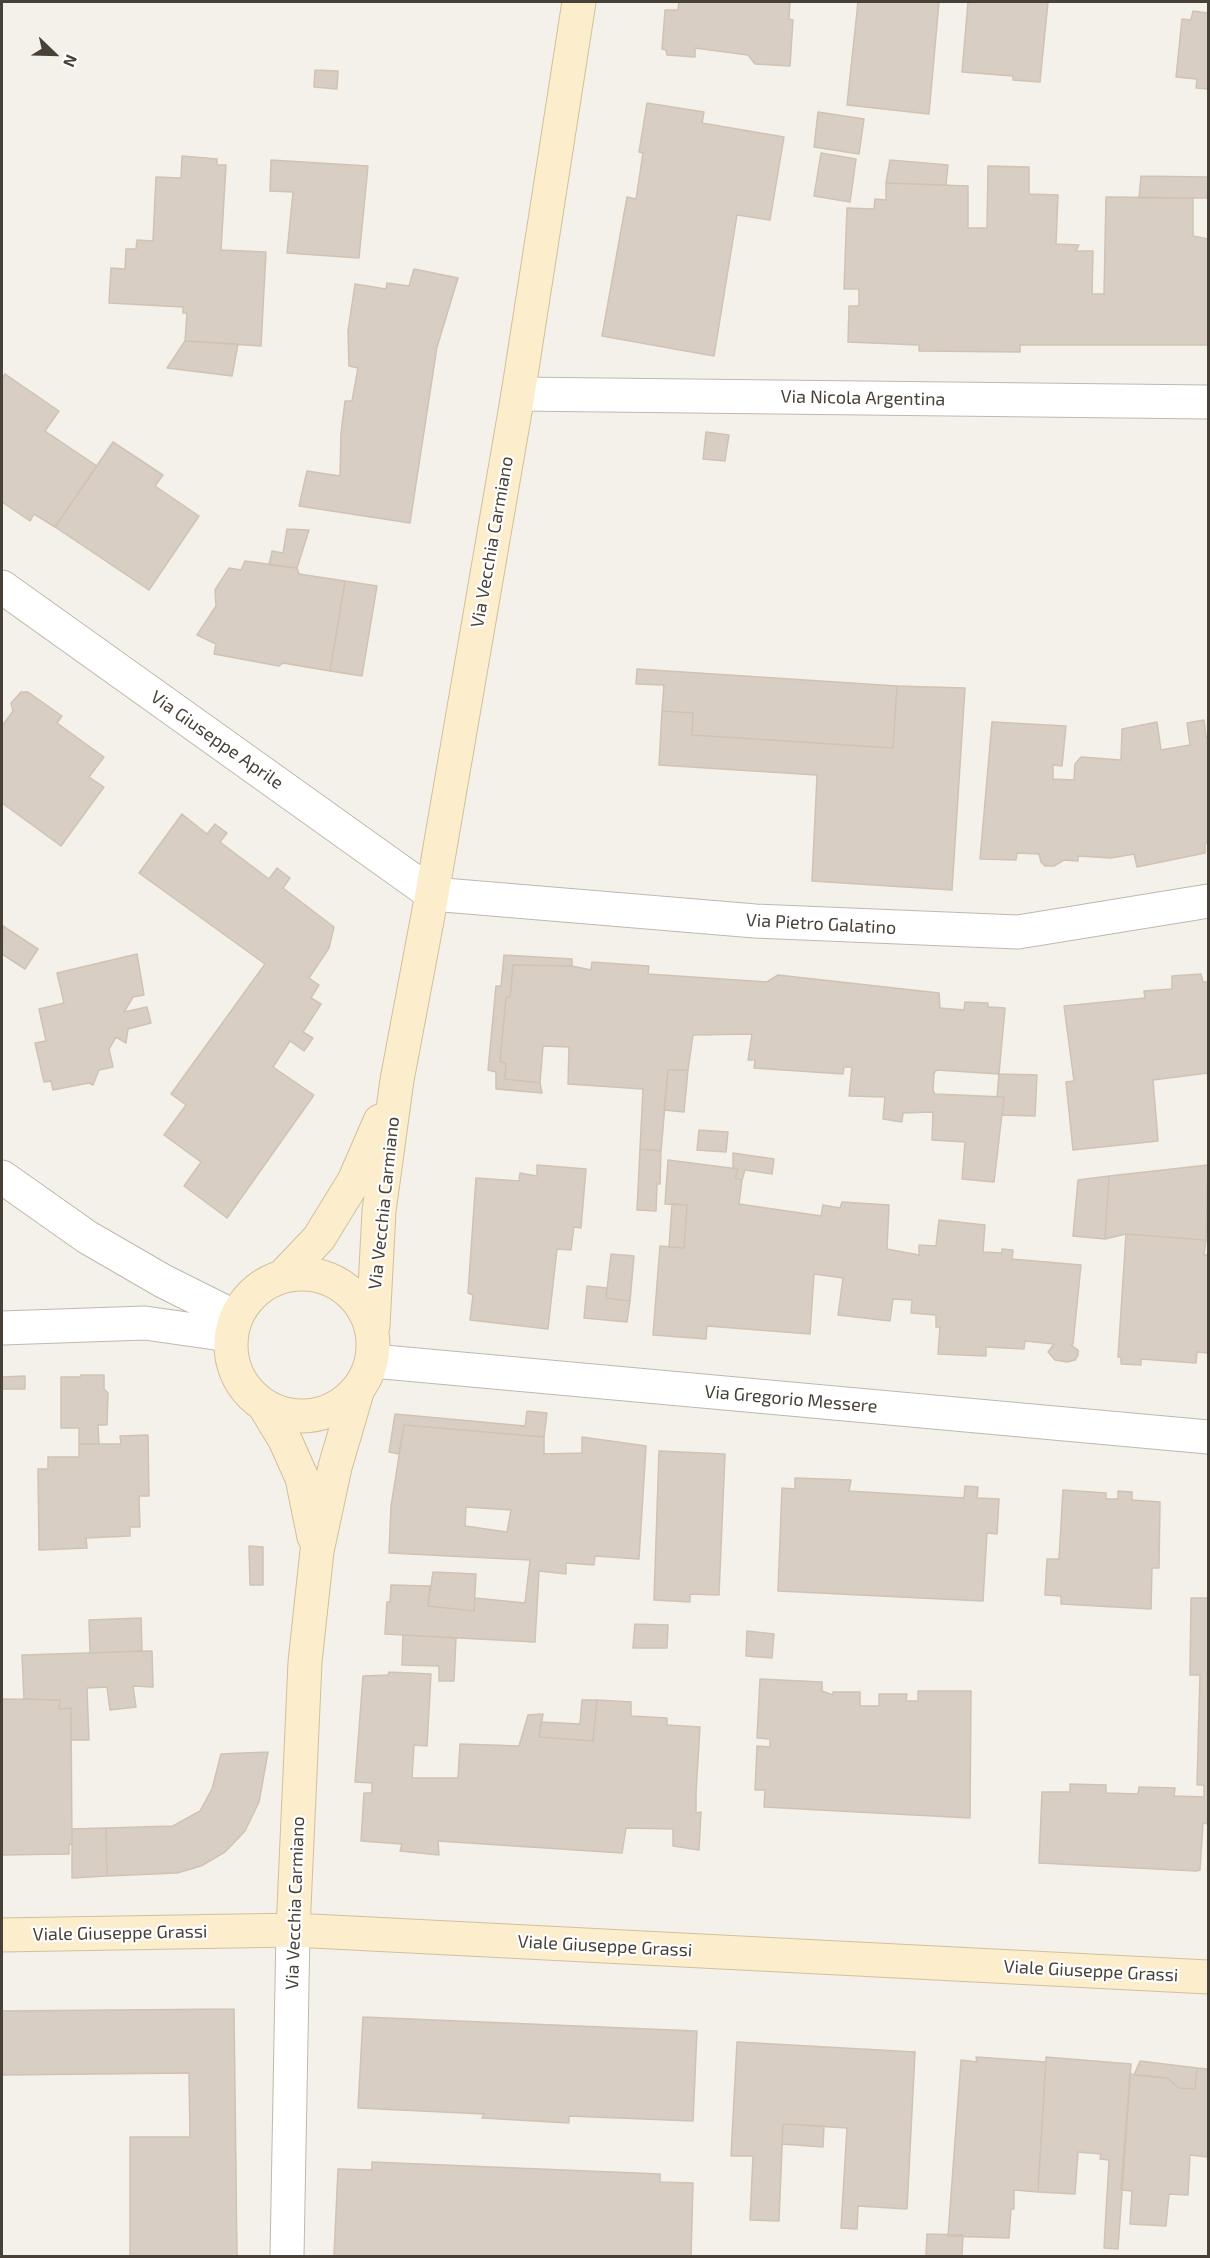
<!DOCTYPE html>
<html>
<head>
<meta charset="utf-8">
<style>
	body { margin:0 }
	#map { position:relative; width:1210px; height:2258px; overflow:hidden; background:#f4f1ea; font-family:"Exo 2",sans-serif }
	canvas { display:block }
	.frame { position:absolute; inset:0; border:3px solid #484138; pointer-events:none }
	.north { position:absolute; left:24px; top:24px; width:60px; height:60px; -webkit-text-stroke:4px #fff; paint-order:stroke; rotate:113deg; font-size:16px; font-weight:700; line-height:24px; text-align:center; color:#484138 }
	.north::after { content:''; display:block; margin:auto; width:21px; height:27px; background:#484138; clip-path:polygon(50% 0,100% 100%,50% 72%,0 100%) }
</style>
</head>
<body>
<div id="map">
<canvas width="1210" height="2258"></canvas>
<div class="frame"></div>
<div class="north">N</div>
</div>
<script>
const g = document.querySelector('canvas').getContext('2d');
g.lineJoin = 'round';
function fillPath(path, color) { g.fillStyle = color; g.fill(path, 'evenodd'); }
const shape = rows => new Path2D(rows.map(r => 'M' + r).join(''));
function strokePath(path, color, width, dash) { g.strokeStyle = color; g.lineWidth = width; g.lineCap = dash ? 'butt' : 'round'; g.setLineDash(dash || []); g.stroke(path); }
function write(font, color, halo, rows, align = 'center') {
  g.font = font + ' "Exo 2",sans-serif'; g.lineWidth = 4.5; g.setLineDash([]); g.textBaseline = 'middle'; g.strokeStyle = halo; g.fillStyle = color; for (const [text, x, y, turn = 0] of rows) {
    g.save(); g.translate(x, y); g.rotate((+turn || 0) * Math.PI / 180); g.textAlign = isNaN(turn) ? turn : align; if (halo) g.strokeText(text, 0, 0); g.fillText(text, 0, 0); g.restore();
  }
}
const building = shape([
	[679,2,790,2,789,19,793,20,790,66,755,64,748,55,695,48,695,57,667,55,666,50,662,49,665,10,678,10,679,2],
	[858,2,939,2,929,114,847,105,858,2],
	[968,2,1048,2,1040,82,1013,80,1013,76,962,72,968,2],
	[1193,11,1208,13,1208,89,1196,88,1197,79,1176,77,1182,19,1191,20,1193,11],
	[315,70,338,71,337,89,314,87,315,70],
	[647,103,704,112,702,123,784,137,770,220,737,215,714,356,602,336,627,197,636,199,643,153,639,152,647,103],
	[818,112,864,119,859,154,814,147,818,112],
	[821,153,856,159,850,202,814,196,821,153],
	[182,156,217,159,217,165,226,165,221,250,266,252,261,346,185,341,187,313,183,313,183,307,109,303,111,268,125,269,126,249,136,249,137,240,153,241,156,177,181,178,182,156],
	[271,160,368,166,359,258,287,253,293,192,270,191,271,160],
	[890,160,948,165,946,185,886,183,890,160],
	[988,166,1029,167,1029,194,1058,195,1056,244,1079,245,1076,251,1093,251,1092,294,1104,294,1106,197,1193,198,1193,236,1208,239,1208,345,1020,345,1020,352,919,351,919,345,848,342,849,306,859,306,859,289,844,289,847,208,874,209,875,199,886,200,886,183,968,186,968,228,987,228,988,166],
	[1141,176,1208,177,1208,198,1139,198,1141,176],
	[414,269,458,278,437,347,410,523,299,506,307,471,340,476,341,433,345,401,352,401,358,368,349,366,348,331,355,284,386,289,387,283,409,286,414,269],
	[185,341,238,344,232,376,167,368,185,341],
	[5,374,59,411,45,431,97,466,55,527,34,514,30,521,2,502,2,379,5,374],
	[706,432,729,435,725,461,703,459,706,432],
	[113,442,163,475,155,486,199,516,149,590,55,527,113,442],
	[287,529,309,530,297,568,269,565,272,551,283,553,287,529],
	[245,561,297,568,299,574,345,581,330,671,283,663,279,666,214,654,216,644,197,635,216,606,215,590,229,568,241,570,245,561],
	[345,581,377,586,362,676,330,671,345,581],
	[637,669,897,686,893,748,692,735,693,713,662,711,664,685,636,684,637,669],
	[897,686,965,688,952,890,812,881,817,775,659,765,662,711,693,713,692,735,893,748,897,686],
	[21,692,28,692,62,716,57,723,104,757,89,777,104,787,61,846,2,803,2,726,13,711,11,703,21,692],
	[1204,720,1206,737,1208,736,1208,843,1205,843,1205,853,1137,867,1134,854,1111,858,1078,856,1078,861,1064,860,1054,866,1045,866,1041,862,1039,854,1017,853,1016,860,980,859,992,722,1066,726,1062,766,1053,765,1053,779,1074,780,1075,764,1081,757,1121,760,1122,729,1157,722,1161,750,1190,745,1187,723,1204,720],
	[182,814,207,834,215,824,227,833,220,842,269,879,277,868,290,878,283,888,334,927,329,948,309,978,319,985,311,998,321,1004,303,1032,313,1038,304,1051,290,1041,273,1067,314,1095,227,1218,184,1186,201,1162,164,1135,186,1105,171,1094,265,964,139,873,182,814],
	[3,926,38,949,25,969,2,954,3,926],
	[137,954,144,995,133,997,124,1012,147,1007,151,1023,128,1029,126,1043,116,1037,109,1049,113,1067,99,1070,93,1085,89,1083,53,1090,51,1081,44,1082,35,1043,46,1041,39,1009,64,1003,57,973,137,954],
	[504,955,572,959,572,966,513,965,510,997,506,997,500,1061,506,1064,505,1079,540,1083,542,1093,496,1089,496,1072,488,1070,496,986,501,986,504,955],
	[592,962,649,966,648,974,767,982,778,975,939,993,940,1008,964,1010,965,1002,988,1003,988,1007,1005,1008,999,1074,937,1070,934,1073,933,1091,935,1094,1004,1097,994,1182,962,1179,965,1142,932,1140,933,1112,903,1113,902,1122,883,1119,885,1097,849,1096,852,1067,844,1067,843,1074,754,1068,755,1060,748,1060,752,1034,693,1035,688,1070,668,1070,661,1151,640,1149,643,1089,568,1084,569,1047,543,1046,540,1083,505,1079,506,1064,500,1061,506,997,510,997,513,965,572,966,591,970,592,962],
	[1201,974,1203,982,1208,982,1208,1073,1153,1080,1158,1141,1073,1150,1066,1082,1074,1081,1064,1006,1145,998,1144,991,1172,989,1172,976,1201,974],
	[668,1070,688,1070,684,1112,664,1110,668,1070],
	[999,1074,1037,1075,1035,1116,1002,1115,1004,1097,997,1097,999,1074],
	[699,1130,728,1132,726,1152,697,1150,699,1130],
	[640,1149,661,1151,660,1184,657,1184,656,1211,637,1210,640,1149],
	[733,1153,774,1159,772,1174,745,1170,742,1180,735,1178,738,1169,733,1168,733,1153],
	[668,1160,738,1169,735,1178,742,1180,739,1204,821,1216,823,1205,840,1208,842,1202,889,1205,887,1249,919,1255,919,1245,936,1246,939,1220,985,1225,983,1252,1002,1253,1002,1249,1013,1250,1012,1259,1081,1265,1073,1344,1071,1345,1078,1350,1078,1355,1075,1360,1067,1362,1055,1360,1048,1352,1054,1344,1025,1341,1024,1349,986,1347,986,1356,938,1354,940,1327,936,1327,936,1315,911,1313,912,1300,893,1299,890,1321,838,1315,843,1278,814,1274,810,1334,707,1326,706,1339,653,1335,660,1246,684,1248,687,1205,665,1204,668,1160],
	[537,1165,586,1169,581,1228,574,1227,571,1250,557,1249,548,1329,470,1320,473,1295,468,1293,476,1178,519,1181,520,1173,537,1176,537,1165],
	[1208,1165,1206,1240,1126,1234,1105,1239,1109,1176,1208,1165],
	[1109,1176,1105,1239,1073,1236,1078,1180,1109,1176],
	[672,1204,687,1205,684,1248,669,1247,672,1204],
	[1126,1234,1206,1240,1204,1255,1208,1255,1208,1353,1197,1352,1196,1363,1141,1359,1141,1365,1121,1364,1121,1357,1118,1357,1126,1234],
	[611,1254,634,1256,630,1301,606,1298,611,1254],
	[587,1286,607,1288,606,1298,630,1301,627,1322,584,1318,587,1286],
	[81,1375,104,1375,104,1389,108,1393,107,1425,98,1425,99,1444,79,1444,79,1428,61,1428,61,1377,80,1377,81,1375],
	[25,1376,25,1389,2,1389,2,1377,25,1376],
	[527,1411,547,1413,544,1437,404,1425,399,1454,389,1452,395,1414,525,1426,527,1411],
	[404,1425,544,1437,544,1454,582,1453,582,1437,646,1446,639,1559,595,1556,594,1565,566,1563,566,1574,539,1571,535,1642,385,1634,387,1602,390,1602,391,1585,430,1586,428,1606,474,1611,475,1598,525,1603,530,1560,389,1553,391,1506,404,1425],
	[466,1507,511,1510,507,1532,465,1526,466,1507],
	[148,1435,149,1496,139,1496,140,1527,130,1527,130,1536,86,1538,87,1548,39,1550,38,1469,48,1469,48,1457,79,1457,79,1444,121,1444,120,1436,148,1435],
	[659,1451,725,1454,719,1595,690,1594,690,1602,654,1600,659,1451],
	[795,1478,851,1480,849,1491,964,1498,965,1486,978,1487,977,1498,999,1499,997,1534,987,1533,983,1601,778,1591,782,1488,795,1489,795,1478],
	[1063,1490,1106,1493,1106,1499,1118,1499,1118,1491,1132,1492,1132,1500,1160,1502,1159,1568,1152,1568,1151,1609,1061,1604,1061,1596,1045,1595,1047,1559,1059,1559,1063,1490],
	[249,1546,263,1547,263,1585,250,1585,249,1546],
	[433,1572,476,1574,474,1611,428,1606,433,1572],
	[1191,1598,1208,1598,1208,1824,1203,1823,1200,1870,1196,1871,1039,1863,1042,1792,1070,1792,1070,1784,1106,1785,1106,1793,1138,1794,1139,1787,1175,1788,1174,1796,1204,1797,1204,1785,1197,1785,1200,1675,1190,1675,1191,1598],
	[141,1618,142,1651,90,1653,89,1620,141,1618],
	[635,1624,668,1625,667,1648,633,1648,635,1624],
	[747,1631,774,1634,772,1658,746,1656,747,1631],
	[403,1635,456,1638,454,1681,439,1681,439,1666,402,1665,403,1635],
	[152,1651,153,1687,133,1686,136,1707,110,1710,107,1687,87,1688,89,1740,71,1740,71,1708,59,1709,60,1700,24,1699,22,1655,152,1651],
	[389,1672,431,1674,427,1746,414,1745,412,1778,458,1778,460,1744,519,1746,528,1715,543,1714,539,1737,593,1741,597,1700,631,1702,631,1716,667,1718,667,1725,700,1727,696,1793,696,1813,701,1812,699,1850,673,1846,673,1829,626,1828,622,1853,438,1841,439,1855,400,1851,402,1844,361,1841,364,1793,372,1793,372,1783,355,1782,363,1676,388,1675,389,1672],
	[760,1679,822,1682,822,1691,833,1695,833,1692,860,1692,860,1706,879,1706,879,1694,907,1694,906,1701,918,1701,918,1691,971,1691,970,1818,764,1807,765,1790,755,1790,757,1746,770,1747,770,1739,757,1738,760,1679],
	[2,1699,60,1700,59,1709,71,1708,72,1844,69,1845,69,1854,2,1855,2,1699],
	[582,1700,597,1700,593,1741,539,1737,541,1722,580,1724,582,1700],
	[268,1752,259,1802,245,1831,225,1852,201,1866,177,1873,107,1876,106,1828,173,1826,200,1811,212,1789,221,1754,268,1752],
	[106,1828,107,1876,72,1878,72,1829,106,1828],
	[234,2009,237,2256,130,2256,130,2137,190,2137,189,2073,2,2075,2,2011,234,2009],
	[363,2017,697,2031,693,2121,569,2116,569,2123,482,2118,484,2114,358,2108,363,2017],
	[737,2042,915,2052,907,2209,858,2206,857,2229,841,2228,847,2128,783,2124,779,2221,750,2220,753,2156,731,2156,737,2042],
	[976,2057,1046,2062,1038,2192,1014,2190,1014,2209,1011,2209,1009,2238,948,2236,961,2060,977,2062,976,2057],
	[1046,2057,1131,2064,1118,2249,1104,2248,1109,2160,1100,2159,1101,2154,1078,2152,1075,2194,1038,2192,1046,2057],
	[1140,2061,1197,2068,1195,2089,1179,2088,1167,2078,1134,2075,1140,2061],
	[1197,2068,1208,2069,1208,2157,1190,2155,1188,2195,1169,2194,1166,2226,1130,2224,1132,2191,1121,2190,1130,2074,1167,2078,1179,2088,1195,2089,1197,2068],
	[783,2124,824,2126,823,2147,782,2144,783,2124],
	[372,2162,660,2174,660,2182,693,2183,691,2256,334,2256,338,2169,372,2170,372,2162],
	[927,2234,963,2235,962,2256,926,2256,927,2234]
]);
const street = shape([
	[518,394,1208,402],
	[2,587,432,894,755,921,1018,932,1208,901],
	[2,1177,87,1237,163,1281,235,1317],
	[2,1328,145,1323,229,1335],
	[373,1361,1208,1437],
	[287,2256,293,1930]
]);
const secondary = shape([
	'231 1345a71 71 0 1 1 142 0a71 71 0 1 1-142 0Z',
	[285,1274,319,1238,354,1181,380,1121],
	[373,1326,379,1211,397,1080,432,894,518,394,579,2],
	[265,1407,285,1440,302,1478,314,1537],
	[293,1930,305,1662,317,1551,335,1467,357,1392],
	[2,1935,293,1930,1208,1977]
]);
const streetNames = [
	["Via Nicola Argentina",863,398,1],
	["Via Vecchia Carmiano",492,542,-80],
	["Via Giuseppe Aprile",217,740,35],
	["Via Pietro Galatino",821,924,3],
	["Via Vecchia Carmiano",384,1203,-84],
	["Via Gregorio Messere",791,1399,5],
	["Via Vecchia Carmiano",295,1903,-88],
	["Viale Giuseppe Grassi",120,1933,-1],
	["Viale Giuseppe Grassi",605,1946,3],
	["Viale Giuseppe Grassi",1091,1971,3]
];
fillPath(building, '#d9cec3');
strokePath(building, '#d0c3b3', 1.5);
strokePath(street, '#c0b8ad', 35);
strokePath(secondary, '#d2c09c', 35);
strokePath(street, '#fff', 33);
strokePath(secondary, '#fcedcc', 33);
write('18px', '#484138', '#fff', streetNames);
</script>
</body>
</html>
